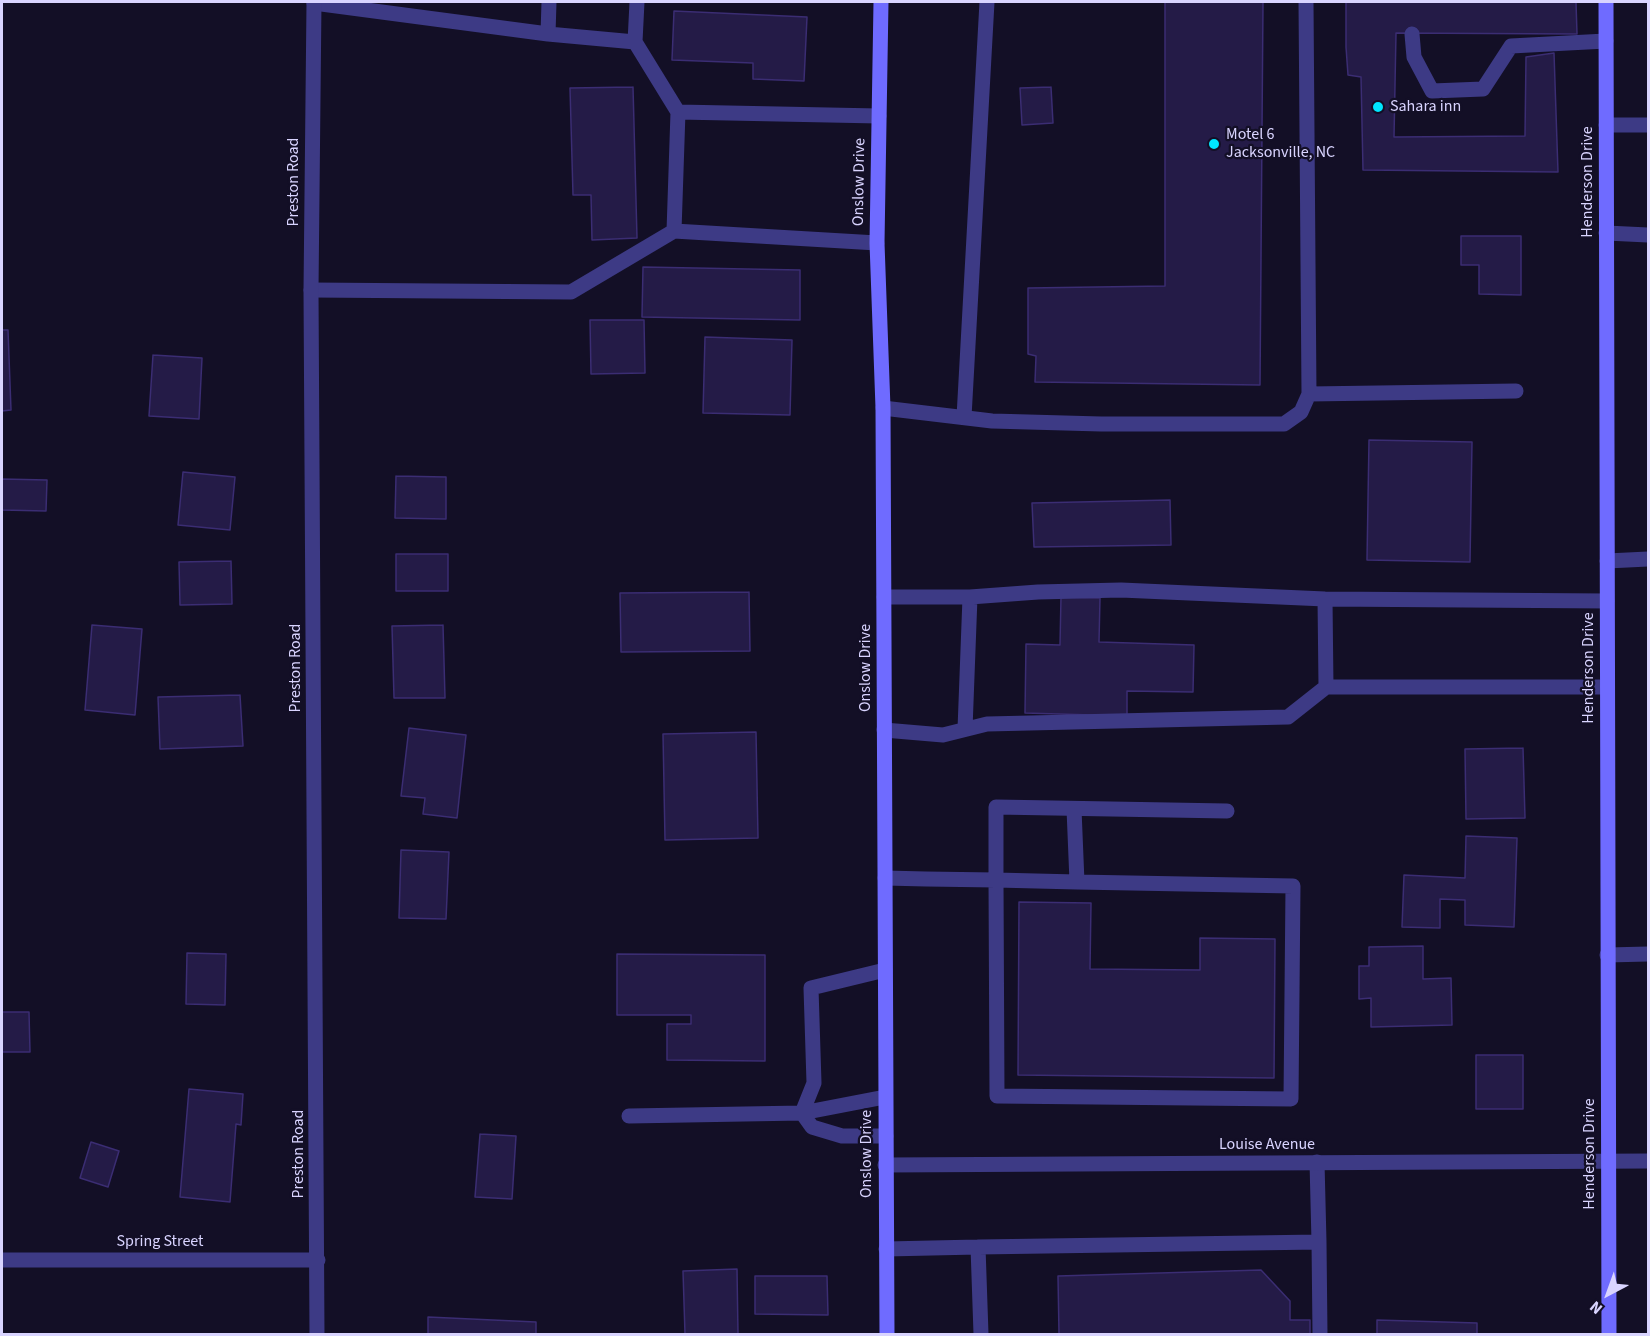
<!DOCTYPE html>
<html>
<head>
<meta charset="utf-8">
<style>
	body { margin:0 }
	#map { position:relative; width:1650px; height:1336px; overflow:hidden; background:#130f26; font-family:"Source Sans 3",sans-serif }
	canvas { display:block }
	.frame { position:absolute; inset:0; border:3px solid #d9d4ff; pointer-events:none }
	.north { position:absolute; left:1578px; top:1264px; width:60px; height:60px; -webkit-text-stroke:4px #130f26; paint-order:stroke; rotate:221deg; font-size:16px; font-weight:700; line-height:24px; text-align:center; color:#d9d4ff }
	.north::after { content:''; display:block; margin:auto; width:21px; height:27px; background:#d9d4ff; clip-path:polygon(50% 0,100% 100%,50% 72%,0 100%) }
</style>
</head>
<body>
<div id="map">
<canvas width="1650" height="1336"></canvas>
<div class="frame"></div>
<div class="north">N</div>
</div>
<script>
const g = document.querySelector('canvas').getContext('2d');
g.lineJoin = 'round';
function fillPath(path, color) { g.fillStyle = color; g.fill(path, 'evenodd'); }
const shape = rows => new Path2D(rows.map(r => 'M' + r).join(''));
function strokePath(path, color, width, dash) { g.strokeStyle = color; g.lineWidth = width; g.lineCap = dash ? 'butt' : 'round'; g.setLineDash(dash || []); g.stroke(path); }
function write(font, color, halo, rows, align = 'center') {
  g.font = font + ' "Source Sans 3",sans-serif'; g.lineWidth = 4.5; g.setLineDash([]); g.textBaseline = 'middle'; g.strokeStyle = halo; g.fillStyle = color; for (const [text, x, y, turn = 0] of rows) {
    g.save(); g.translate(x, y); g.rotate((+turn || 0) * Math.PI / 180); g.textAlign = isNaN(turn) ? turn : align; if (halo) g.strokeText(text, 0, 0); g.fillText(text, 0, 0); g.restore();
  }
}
const building = shape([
	[1165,2,1263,2,1260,385,1035,382,1036,356,1028,354,1028,288,1165,286,1165,2],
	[1346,2,1576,2,1577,34,1396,33,1394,137,1525,136,1526,57,1554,53,1558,172,1363,170,1361,77,1348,75,1346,47,1346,2],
	[674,11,807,17,804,81,753,79,753,63,672,60,674,11],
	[633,87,637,238,592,240,591,195,573,195,570,88,633,87],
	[1051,87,1053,123,1022,125,1020,88,1051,87],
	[1461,236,1521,236,1521,295,1479,294,1479,265,1461,265,1461,236],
	[643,267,800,270,800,320,642,317,643,267],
	[590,320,644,320,645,373,591,374,590,320],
	[2,330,8,330,11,410,2,411,2,330],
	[705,337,792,340,790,415,703,413,705,337],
	[153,355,202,358,199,419,149,416,153,355],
	[1369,440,1472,442,1470,562,1367,560,1369,440],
	[183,472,235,477,230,530,178,525,183,472],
	[396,476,446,477,446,519,395,518,396,476],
	[2,479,47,480,46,511,2,510,2,479],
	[1170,500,1171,545,1034,547,1032,503,1170,500],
	[396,554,448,554,448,591,396,591,396,554],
	[231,561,232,604,180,605,179,562,231,561],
	[749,592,750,651,621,652,620,593,749,592],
	[1061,597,1100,598,1099,642,1194,645,1193,692,1127,691,1127,716,1025,713,1026,644,1060,645,1061,597],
	[92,625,142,629,135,715,85,710,92,625],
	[443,625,445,698,394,698,392,626,443,625],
	[240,695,243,746,160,749,158,697,240,695],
	[409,728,466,735,457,818,423,814,425,798,401,796,409,728],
	[756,732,758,838,665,840,663,734,756,732],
	[1523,748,1525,818,1466,819,1465,749,1523,748],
	[1466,836,1517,838,1514,927,1465,925,1465,900,1440,899,1440,928,1402,927,1404,875,1465,878,1466,836],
	[401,850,449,852,446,919,399,918,401,850],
	[1019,902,1091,903,1090,969,1200,970,1200,938,1275,939,1274,1078,1018,1075,1019,902],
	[1423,946,1423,979,1451,978,1452,1025,1371,1027,1371,998,1359,999,1359,966,1369,966,1369,947,1423,946],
	[187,953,226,954,225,1005,186,1004,187,953],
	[617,954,765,955,765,1061,667,1060,667,1024,691,1024,691,1015,617,1015,617,954],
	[2,1012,29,1012,30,1052,2,1052,2,1012],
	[1476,1055,1523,1055,1523,1109,1476,1109,1476,1055],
	[189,1089,243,1094,241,1125,236,1124,230,1202,180,1197,189,1089],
	[480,1134,516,1136,512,1199,475,1197,480,1134],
	[91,1142,119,1151,108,1187,80,1178,91,1142],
	[737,1269,738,1334,685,1334,683,1271,737,1269],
	[1261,1270,1290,1301,1290,1320,1310,1320,1310,1334,1059,1334,1058,1276,1261,1270],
	[755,1276,827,1276,828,1315,755,1314,755,1276],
	[428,1317,536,1322,536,1334,428,1334,428,1317],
	[1377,1320,1477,1323,1477,1334,1377,1334,1377,1320]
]);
const service = shape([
	[637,2,635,42,678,112,879,116],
	[314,3,548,34,635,42],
	[548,34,549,2],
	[1412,34,1414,57,1432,91,1483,89,1511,46,1606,41],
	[678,112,674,231,877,243],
	[1606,125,1648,125],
	[1606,233,1648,235],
	[311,290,571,292,674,231],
	[1309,394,1516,391],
	[883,408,992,421,1101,424,1284,424,1301,412,1309,394,1306,2],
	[964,417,987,2],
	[1607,561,1648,559],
	[884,597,970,597,1038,592,1121,590,1325,599,1607,601],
	[1325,599,1326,687],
	[965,729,970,597],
	[884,730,943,735,987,724,1288,717,1326,687,1607,687],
	[1074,809,1077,882],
	[885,878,926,879,996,880,1077,882,1293,886,1291,1099,997,1096,996,880,996,807,1227,811],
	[1607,955,1648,954],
	[885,1097,802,1113,812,1127,842,1136,886,1136],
	[629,1116,802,1113,814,1083,811,988,885,970],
	[1319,1242,1320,1334],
	[886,1249,978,1247],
	[981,1334,978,1247,1319,1242,1317,1162]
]);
const minor = shape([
	[314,2,311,290,317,1334],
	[885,1165,1648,1161],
	[2,1260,318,1260]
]);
const secondary = shape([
	[881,2,877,243,883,408,887,1334],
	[1606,2,1609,1334]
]);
const markers = [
	[1378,107,6,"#00e5ff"],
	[1214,144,6,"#00e5ff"]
];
const poiNames = [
	["Sahara inn",1390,107],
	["Motel 6",1226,135],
	["Jacksonville, NC",1226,153]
];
const streetNames = [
	["Preston Road",294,182,-90],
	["Onslow Drive",860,182,-89],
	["Henderson Drive",1588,182,-90],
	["Preston Road",296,668,-90],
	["Onslow Drive",866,668,-90],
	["Henderson Drive",1589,668,-90],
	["Louise Avenue",1267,1145],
	["Preston Road",299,1154,-90],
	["Onslow Drive",867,1154,-90],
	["Henderson Drive",1590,1154,-90],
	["Spring Street",160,1242]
];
fillPath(building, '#241b47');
strokePath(building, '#3b2d73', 1.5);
strokePath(service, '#3d3a85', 15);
strokePath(minor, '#3d3a85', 15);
strokePath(secondary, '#6f6bff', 15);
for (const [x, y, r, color] of markers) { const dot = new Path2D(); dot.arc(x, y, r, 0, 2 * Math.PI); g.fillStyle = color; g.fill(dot); strokePath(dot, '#130f26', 2); }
write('16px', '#d9d4ff', '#130f26', poiNames, 'left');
write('16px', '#d9d4ff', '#130f26', streetNames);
</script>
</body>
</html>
